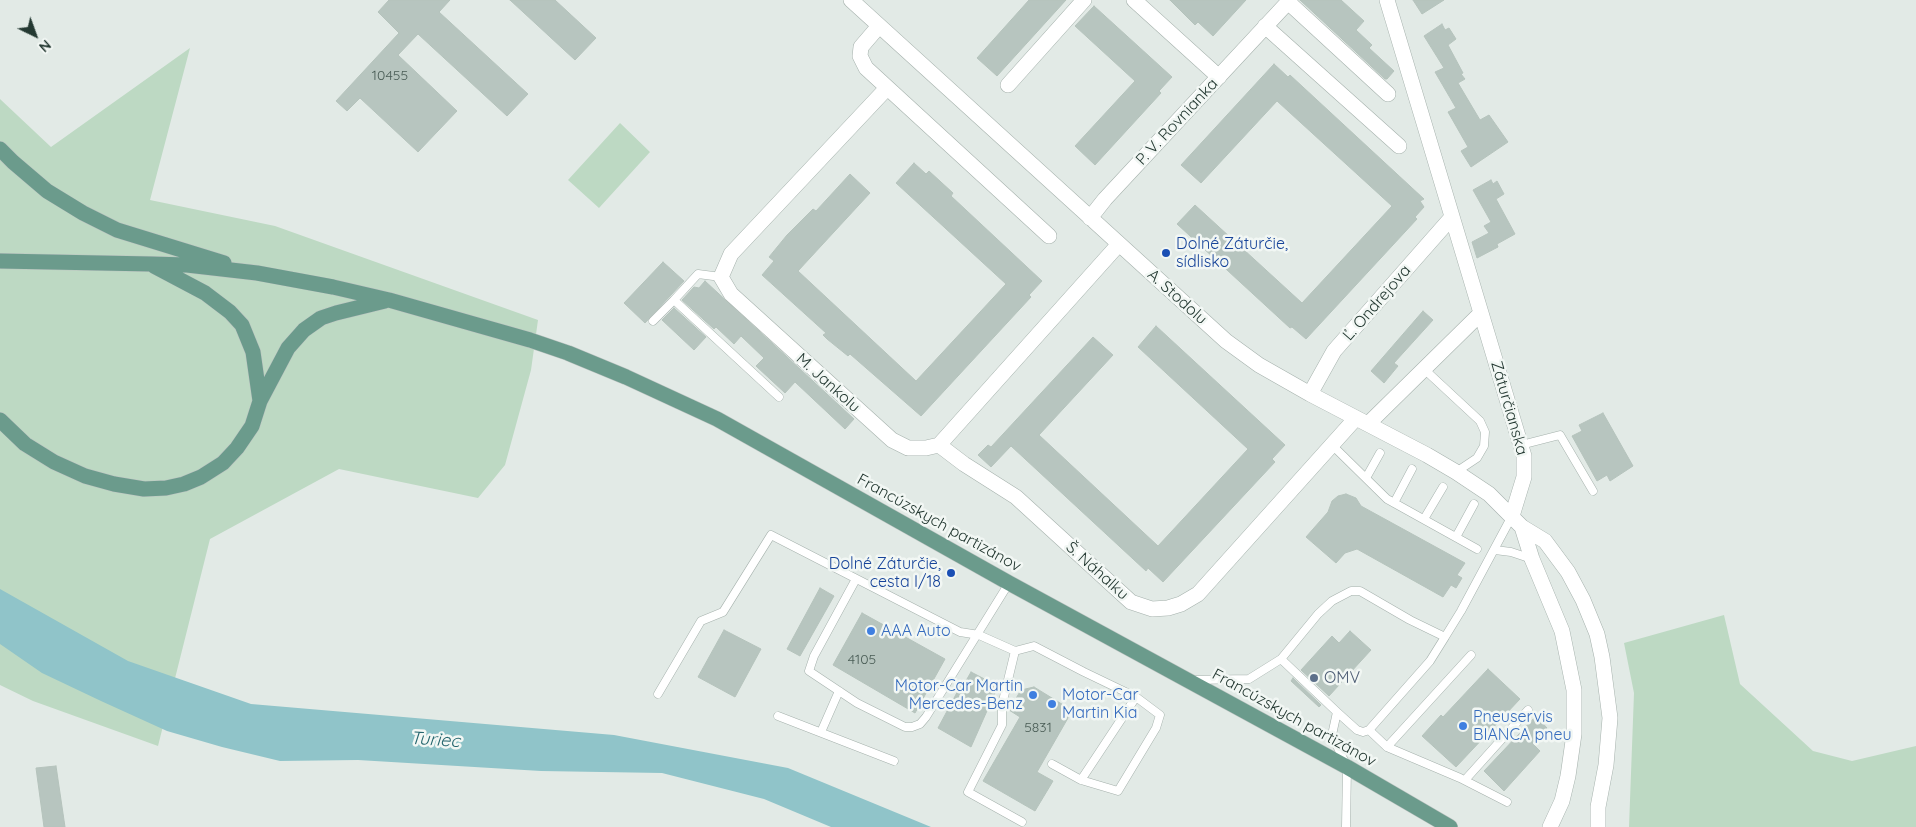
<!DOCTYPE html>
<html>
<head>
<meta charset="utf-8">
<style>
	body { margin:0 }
	#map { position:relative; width:1916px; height:827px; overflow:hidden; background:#e2eae6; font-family:Quicksand,sans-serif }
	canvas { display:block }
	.north { position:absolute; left:10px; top:10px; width:50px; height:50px; -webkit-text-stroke:4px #f2f7f4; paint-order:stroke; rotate:138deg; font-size:14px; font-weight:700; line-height:20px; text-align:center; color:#243932 }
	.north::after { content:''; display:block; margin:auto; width:18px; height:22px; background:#243932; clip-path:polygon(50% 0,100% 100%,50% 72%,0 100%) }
</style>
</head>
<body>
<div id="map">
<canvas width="1916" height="827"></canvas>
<div class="north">N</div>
</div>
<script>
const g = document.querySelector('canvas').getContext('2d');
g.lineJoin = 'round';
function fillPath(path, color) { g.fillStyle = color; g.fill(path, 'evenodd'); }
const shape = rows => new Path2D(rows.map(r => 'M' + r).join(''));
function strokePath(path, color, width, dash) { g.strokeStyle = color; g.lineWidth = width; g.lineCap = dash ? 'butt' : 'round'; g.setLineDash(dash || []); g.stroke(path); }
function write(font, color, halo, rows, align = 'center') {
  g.font = font + ' Quicksand,sans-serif'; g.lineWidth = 5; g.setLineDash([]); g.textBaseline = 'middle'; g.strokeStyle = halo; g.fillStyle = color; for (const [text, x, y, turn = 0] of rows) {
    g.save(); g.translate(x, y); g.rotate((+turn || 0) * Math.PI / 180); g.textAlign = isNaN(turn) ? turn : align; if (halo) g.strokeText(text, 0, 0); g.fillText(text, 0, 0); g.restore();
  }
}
const green = shape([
	[190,48,150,200,275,226,538,320,531,370,505,465,478,498,339,469,210,539,158,746,33,701,0,685,0,99,51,147],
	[620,123,650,152,599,208,568,180],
	[1724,615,1740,684,1813,751,1852,761,1916,746,1916,827,1629,827,1634,693,1624,643]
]);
const water = shape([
	[0,589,128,661,251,704,614,735,788,768,931,827,831,827,764,799,662,773,541,771,358,760,280,761,222,747,167,731,101,701,42,673,0,644]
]);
const building = shape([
	[389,0,450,0,439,12,528,94,507,116,418,34,398,55,457,111,418,152,360,98,347,111,336,101,399,33,378,12,389,0],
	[510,0,555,0,596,38,575,60,510,0],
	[1029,0,1066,0,997,76,977,58,1029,0],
	[1170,0,1246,0,1213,36,1198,22,1195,25,1170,0],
	[1300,0,1341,0,1364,21,1356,30,1372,45,1369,48,1394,71,1387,79,1385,79,1300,0],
	[1413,0,1444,0,1422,14,1413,0],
	[1094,6,1172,77,1159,91,1161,93,1095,165,1075,146,1135,81,1075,26,1094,6],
	[1442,24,1445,30,1449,28,1456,39,1448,45,1463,73,1461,74,1465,79,1458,83,1480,120,1489,115,1508,142,1471,167,1461,151,1468,147,1448,112,1456,108,1435,72,1444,68,1424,36,1442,24],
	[1274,64,1288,77,1290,75,1424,199,1420,201,1424,207,1415,217,1417,219,1306,339,1292,327,1290,328,1177,224,1195,205,1302,303,1392,206,1277,101,1201,183,1181,165,1274,64],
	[914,163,926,174,929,171,953,193,951,196,1042,281,1029,295,1031,297,921,416,850,354,848,356,827,339,823,335,826,333,762,275,774,261,769,257,787,235,813,209,816,211,850,174,870,193,798,271,916,381,1006,284,896,183,914,163],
	[1491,180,1493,184,1497,181,1504,194,1496,199,1515,234,1497,244,1498,247,1477,258,1472,242,1489,233,1484,226,1491,222,1473,190,1491,180],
	[663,262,684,281,645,323,624,303,663,262],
	[705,281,854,419,845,429,795,382,785,393,756,366,764,358,741,336,734,344,716,327,714,329,682,300,694,287,699,288,705,281],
	[674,308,706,337,694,350,662,320,674,308],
	[1423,311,1433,320,1394,363,1398,366,1384,383,1371,371,1423,311],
	[1156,326,1285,445,1272,459,1275,462,1163,582,1148,568,1146,571,1011,446,991,467,978,455,988,445,991,447,1093,337,1113,355,1039,435,1158,546,1248,449,1138,347,1156,326],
	[1603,413,1633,466,1610,481,1607,475,1597,481,1572,436,1582,431,1579,425,1603,413],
	[1346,494,1356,498,1361,506,1465,563,1457,575,1462,578,1456,588,1451,585,1443,597,1357,549,1345,553,1336,563,1306,537,1328,512,1332,501,1338,496,1346,494],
	[820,588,834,596,800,656,787,649,820,588],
	[862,613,945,659,915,713,833,665,862,613],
	[724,630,761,649,735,697,698,677,724,630],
	[1350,631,1371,650,1329,696,1301,670,1332,636,1339,643,1350,631],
	[1488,669,1520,699,1456,767,1422,736,1441,715,1443,717,1488,669],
	[971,672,998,686,971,747,938,728,961,685,963,686,971,672],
	[1293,678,1321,705,1319,707,1291,681,1293,678],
	[1034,687,1065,706,1068,718,1037,772,1053,781,1035,811,983,781,1020,717,1009,710,1021,690,1034,687],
	[1536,716,1547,728,1532,743,1540,751,1504,791,1484,771,1536,716],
	[56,766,65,827,44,827,36,768,56,766]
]);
const lane = shape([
	[721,277,698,274,674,300,779,397],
	[653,321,674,300],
	[1424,369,1480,421,1485,432,1484,446,1477,458,1456,472],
	[1332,445,1387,499,1477,549],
	[1521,445,1560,435,1593,491],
	[1366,478,1380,453],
	[1394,503,1412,469],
	[1424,519,1443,487],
	[1456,537,1474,504],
	[1495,550,1511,552,1532,559],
	[856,579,814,656,809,671,857,703,905,727,912,727,920,724,926,717,1009,583],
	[1015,651,1002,705,1002,725,968,792,1022,822],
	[1281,659,1337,712,1332,735,1347,767,1346,827],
	[1192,680,1249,679,1281,659,1318,614,1332,601,1351,591,1360,591,1410,620,1445,637,1461,611,1512,516],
	[658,694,701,621,723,612,771,535,960,632,979,635,1015,651,1034,646,1084,672,1136,697],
	[1337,712,1357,730,1363,732,1369,730,1430,661,1445,637],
	[778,716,894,761],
	[1369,730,1387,747,1460,778,1507,802],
	[821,732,839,691],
	[1387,747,1471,655],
	[1052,764,1081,780,1118,791,1156,728,1160,715,1136,697,1081,780],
	[1465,780,1528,710]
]);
const street = shape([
	[851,0,1226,341,1259,365,1310,394,1427,455,1456,472,1489,494,1522,527,1545,541,1568,572,1583,600,1597,634,1602,657,1610,718,1606,765,1598,807,1598,827],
	[1134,0,1219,77],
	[1387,0,1524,456,1524,477,1512,516],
	[1288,2,1388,94],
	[879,26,861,47,860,56,866,68,1049,236],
	[1265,26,1399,146],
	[1008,85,1084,0],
	[887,88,731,254,721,277,731,294,892,440,908,448,926,448,939,445,1119,244],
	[1090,218,1105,199,1290,0],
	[1310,394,1334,351,1452,217],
	[1368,424,1481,313],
	[939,445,964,464,1016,497,1131,602,1152,609,1168,608,1181,604,1198,594,1356,418],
	[1522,527,1532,559,1562,631,1574,690,1574,734,1568,776,1562,801,1550,827]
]);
const primary = shape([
	[0,149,13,162,47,191,83,213,117,230,224,263],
	[0,261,151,264,187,265,257,273,333,287,389,300,530,340,568,353,626,377,717,419,1009,583,1347,767,1450,827],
	[154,266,205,293,230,312,242,325,253,352,260,401],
	[0,420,25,444,54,462,85,476,114,484,144,489,166,488,184,484,201,477,223,463,237,448,252,426,260,401,288,348,304,330,321,318,336,313,385,301]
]);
const markers = [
	[1166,253,5,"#1a4fb4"],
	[951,573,5,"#1a4fb4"],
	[871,631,5,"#3f7fe0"],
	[1314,678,5,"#5c6f8a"],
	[1033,695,5,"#3f7fe0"],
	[1052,704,5,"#3f7fe0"],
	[1463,726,5,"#3f7fe0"]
];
const numberNames = [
	["10455",390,76],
	["4105",862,660],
	["5831",1038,728]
];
const streetNames = [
	["P. V. Rovnianka",1177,122,-47],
	["A. Stodolu",1177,297,42],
	["Ľ. Ondrejova",1377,303,-49],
	["M. Jankolu",828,383,42],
	["Záturčianska",1509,408,74],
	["Francúzskych partizánov",939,523,29],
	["Š. Náhalku",1097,571,42],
	["Francúzskych partizánov",1294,718,29]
];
const transitNames = [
	["Dolné Záturčie,",1176,244],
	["sídlisko",1176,262],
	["Dolné Záturčie,",941,564,"right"],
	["cesta I/18",941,582,"right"]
];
const shopNames = [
	["AAA Auto",881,631],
	["Motor-Car Martin",1023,686,"right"],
	["Mercedes-Benz",1023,704,"right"],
	["Motor-Car",1062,695],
	["Martin Kia",1062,713],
	["Pneuservis",1473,717],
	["BIANCA pneu",1473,735]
];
const serviceNames = [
	["OMV",1324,678]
];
const waterNames = [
	["Turiec",435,740,4]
];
fillPath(green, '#bdd9c3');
fillPath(water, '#90c4c9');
fillPath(building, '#b7c5bf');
strokePath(building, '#b5c3bc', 1);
strokePath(lane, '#a5b1ac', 9);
strokePath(street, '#a5b1ac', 16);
strokePath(primary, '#bdc4c2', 16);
strokePath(lane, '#fff', 8);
strokePath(street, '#fff', 15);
strokePath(primary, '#6b9b8c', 15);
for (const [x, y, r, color] of markers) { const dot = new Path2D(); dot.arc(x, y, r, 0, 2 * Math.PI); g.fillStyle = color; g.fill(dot); strokePath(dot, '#f2f7f4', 2); }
write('14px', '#495c55', null, numberNames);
write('16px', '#243932', '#f2f7f4', streetNames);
write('16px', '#164399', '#f2f7f4', transitNames, 'left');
write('16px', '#366cbe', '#f2f7f4', shopNames, 'left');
write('16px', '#4e5e75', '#f2f7f4', serviceNames, 'left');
write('italic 18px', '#25666e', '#f2f7f4', waterNames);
</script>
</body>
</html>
